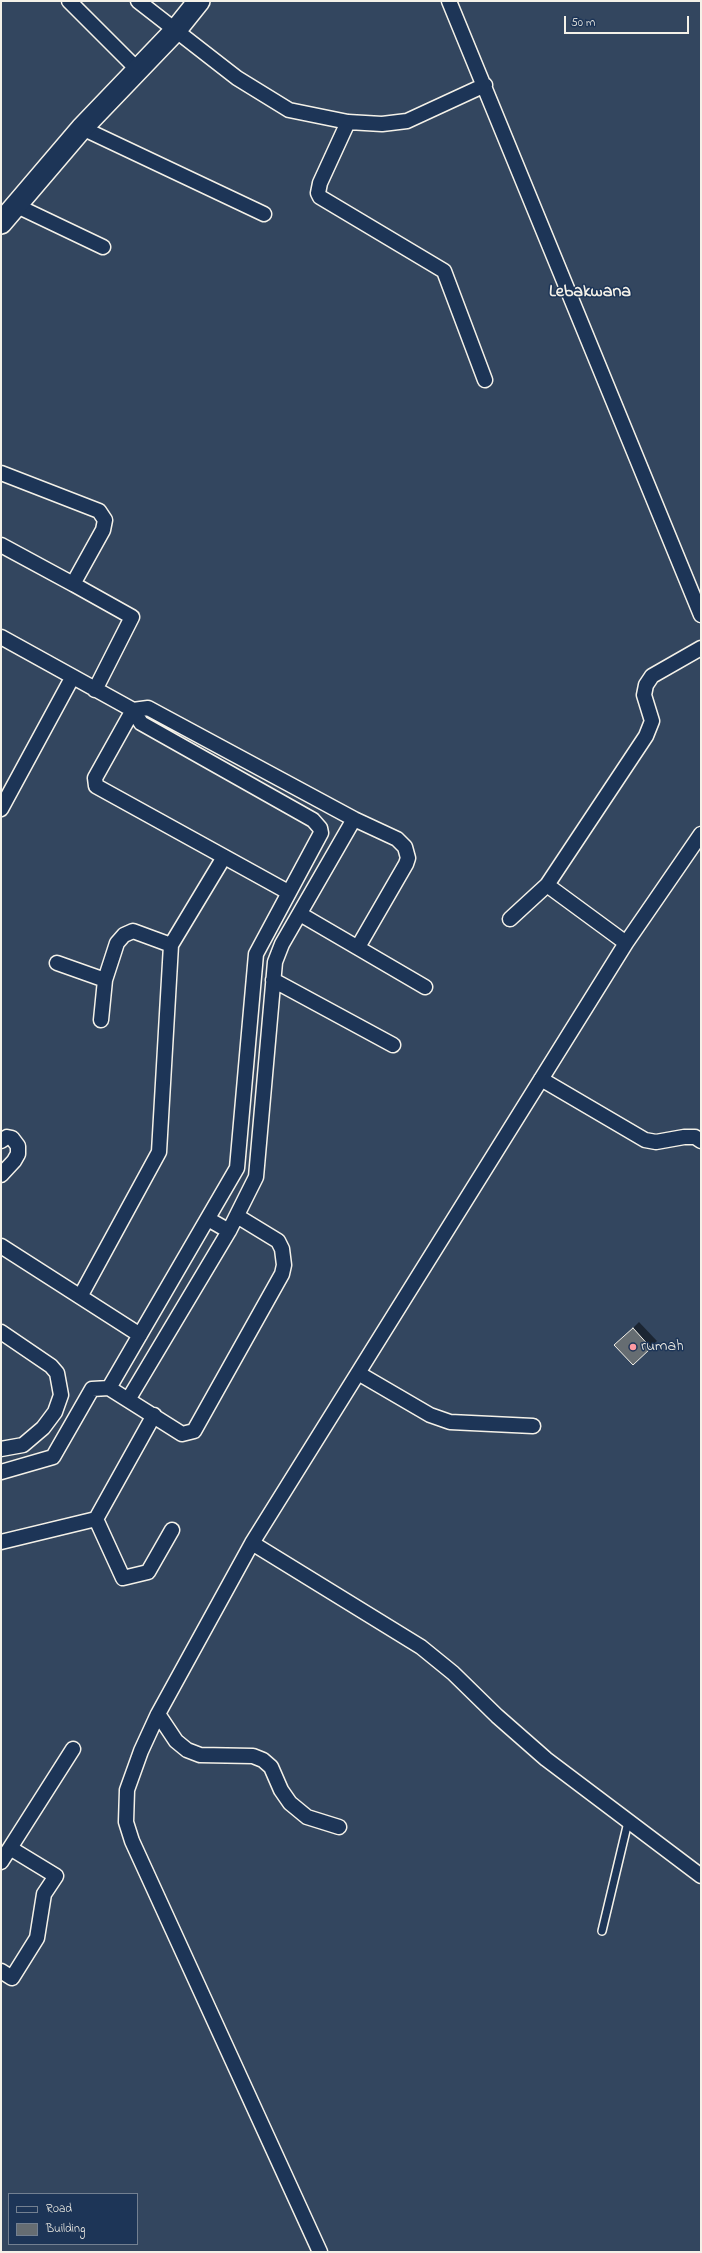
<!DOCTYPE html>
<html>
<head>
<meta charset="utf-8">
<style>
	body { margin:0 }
	#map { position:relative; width:702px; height:2253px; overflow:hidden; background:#33465f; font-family:"Indie Flower",sans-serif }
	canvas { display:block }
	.frame { position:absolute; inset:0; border:2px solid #f4f1e8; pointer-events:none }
	.legend { position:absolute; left:8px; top:2193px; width:130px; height:52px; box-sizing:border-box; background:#1d3557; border:1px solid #738091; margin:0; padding:5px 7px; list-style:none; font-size:12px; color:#f4f1e8 }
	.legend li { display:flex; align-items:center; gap:8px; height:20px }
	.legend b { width:20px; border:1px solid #738091 }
	.scale { position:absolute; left:564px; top:16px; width:125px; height:18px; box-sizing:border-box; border:2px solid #f4f1e8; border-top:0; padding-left:5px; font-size:12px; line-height:14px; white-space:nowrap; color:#f4f1e8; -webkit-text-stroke:3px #1d3557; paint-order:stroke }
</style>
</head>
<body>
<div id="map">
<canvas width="702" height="2253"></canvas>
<div class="frame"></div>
<ul class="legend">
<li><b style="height:5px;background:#1d3557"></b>Road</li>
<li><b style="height:11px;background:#666d72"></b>Building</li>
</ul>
<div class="scale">50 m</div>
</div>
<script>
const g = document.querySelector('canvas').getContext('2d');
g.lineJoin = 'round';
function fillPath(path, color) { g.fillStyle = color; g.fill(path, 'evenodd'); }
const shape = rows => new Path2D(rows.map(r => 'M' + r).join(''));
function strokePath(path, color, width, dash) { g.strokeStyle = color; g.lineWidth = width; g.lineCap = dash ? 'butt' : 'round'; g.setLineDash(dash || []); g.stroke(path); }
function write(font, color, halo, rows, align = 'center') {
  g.font = font + ' "Indie Flower",sans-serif'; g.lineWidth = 3; g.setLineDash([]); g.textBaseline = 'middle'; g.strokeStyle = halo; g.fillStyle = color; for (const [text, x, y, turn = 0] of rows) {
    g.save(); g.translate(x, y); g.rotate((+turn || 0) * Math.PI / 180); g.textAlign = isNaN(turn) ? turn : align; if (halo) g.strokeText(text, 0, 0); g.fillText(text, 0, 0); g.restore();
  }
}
const shadow = shape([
	[639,1322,657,1341,633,1364,622,1339]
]);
const building = shape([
	[633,1328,651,1348,633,1365,614,1345,633,1328]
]);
const lane = shape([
	[602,1931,628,1822]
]);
const street = shape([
	[69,1,138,70],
	[138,1,237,78,289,110,348,122,382,124,407,121,485,85],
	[449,1,701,615],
	[348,122,320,183,318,193,320,197,444,271,485,380],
	[82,128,264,214],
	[17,206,103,247],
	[1,473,99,511,105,520,103,530,73,584,132,617,95,690],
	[1,545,73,584],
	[1,637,133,710,148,708,354,819,282,944,275,962,256,1177,229,1231,128,1400],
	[133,710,95,778,96,786,288,892],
	[1,809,72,678],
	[354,819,397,839,405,847,408,858,406,864,358,947],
	[547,885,626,943],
	[300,914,425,987],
	[510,919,547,885,646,736,652,721,644,695,646,685,652,676,701,648],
	[57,963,105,980],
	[273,980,393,1045],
	[101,1020,105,980,117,943,124,935,133,931,171,945],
	[541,1079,645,1140,656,1142,684,1137,695,1137,701,1141],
	[1,1141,7,1137,12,1138,18,1146,18,1154,14,1161,1,1175],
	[208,1219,229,1231],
	[1,1246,140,1335],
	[81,1295,159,1152,171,945,224,857],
	[1,1332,51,1366,57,1373,61,1395,55,1412,43,1428,23,1445,1,1449],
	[358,1373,430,1415,450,1422,533,1426],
	[109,1388,237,1168,256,954,321,833,320,828,313,820,141,723,133,710],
	[1,1472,53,1457,92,1389,109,1388,182,1434,194,1431,282,1274,284,1265,282,1249,278,1241,237,1216],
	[96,1519,123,1578,148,1572,172,1530],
	[1,1542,96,1519,154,1415],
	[252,1543,421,1647,453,1673,497,1716,546,1759,701,1876],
	[158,1714,176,1741,187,1750,200,1755,253,1756,263,1760,271,1767,281,1790,290,1803,307,1817,339,1827],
	[10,1848,73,1749],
	[1,1862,10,1848,56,1876,44,1894,37,1938,12,1978,1,1971],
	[320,2252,132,1841,126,1822,127,1790,141,1751,158,1714,252,1543,626,943,701,834]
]);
const secondary = shape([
	[1,223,82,128,175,31,199,1]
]);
const markers = [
	[633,1347,4,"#ff9aa2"]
];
const poiNames = [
	["rumah",641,1347]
];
const quarterNames = [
	["Lebakwana",590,293]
];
fillPath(shadow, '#0007');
fillPath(building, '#666d72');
strokePath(building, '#f4f1e8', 1);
strokePath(lane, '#f4f1e8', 10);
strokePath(street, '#f4f1e8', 17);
strokePath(secondary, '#f4f1e8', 24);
strokePath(lane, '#1d3557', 7);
strokePath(street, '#1d3557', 14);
strokePath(secondary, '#1d3557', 21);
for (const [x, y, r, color] of markers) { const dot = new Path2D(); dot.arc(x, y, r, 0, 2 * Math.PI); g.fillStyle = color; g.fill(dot); strokePath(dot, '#1d3557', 1.5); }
write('16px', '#f4f1e8', '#1d3557', poiNames, 'left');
write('bold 18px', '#f4f1e8', '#1d3557', quarterNames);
</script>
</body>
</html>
